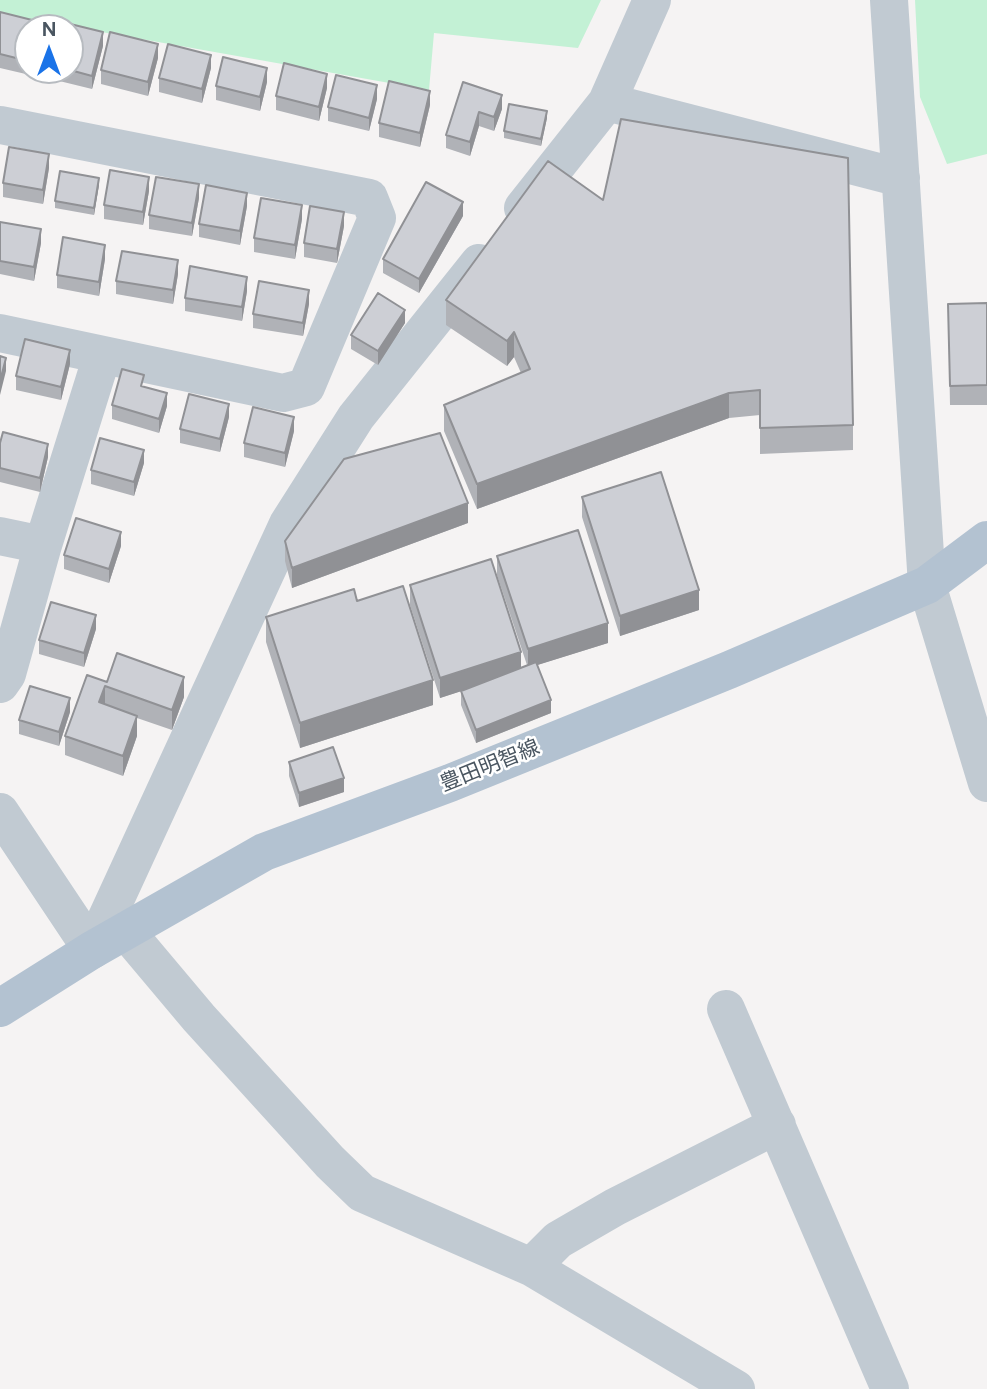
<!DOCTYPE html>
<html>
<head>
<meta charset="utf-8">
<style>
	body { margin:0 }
	#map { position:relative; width:987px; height:1389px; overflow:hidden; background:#f5f3f3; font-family:Figtree,sans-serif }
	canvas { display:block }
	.north { position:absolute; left:14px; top:14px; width:70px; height:70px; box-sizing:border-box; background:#fff; border:2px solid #b7bbc0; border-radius:50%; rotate:0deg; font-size:19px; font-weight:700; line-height:28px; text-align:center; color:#4a5661 }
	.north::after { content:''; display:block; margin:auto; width:24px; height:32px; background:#1a73e8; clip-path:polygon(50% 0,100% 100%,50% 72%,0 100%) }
</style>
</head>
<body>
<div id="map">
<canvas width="987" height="1389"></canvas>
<div class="north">N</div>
</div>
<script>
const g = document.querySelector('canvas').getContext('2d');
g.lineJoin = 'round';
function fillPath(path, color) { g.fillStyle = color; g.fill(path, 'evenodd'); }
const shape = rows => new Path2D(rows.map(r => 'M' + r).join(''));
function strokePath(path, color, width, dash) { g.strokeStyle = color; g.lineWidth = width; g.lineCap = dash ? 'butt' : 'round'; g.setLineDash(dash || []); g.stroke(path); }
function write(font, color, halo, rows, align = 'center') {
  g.font = font + ' Figtree,"Noto Sans JP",sans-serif'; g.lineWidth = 5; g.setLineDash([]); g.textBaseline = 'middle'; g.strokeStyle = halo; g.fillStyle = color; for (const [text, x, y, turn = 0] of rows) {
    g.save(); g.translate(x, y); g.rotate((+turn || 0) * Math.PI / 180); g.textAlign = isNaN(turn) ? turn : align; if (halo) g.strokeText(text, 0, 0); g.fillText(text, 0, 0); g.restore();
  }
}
const green = shape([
	[0,0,601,0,578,48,434,33,429,90,0,14],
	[915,0,987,0,987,154,947,164,920,97]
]);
const minor = shape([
	[889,0,927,585,987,783],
	[607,102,901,178],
	[0,125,369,198,377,218,306,387,283,393,0,333],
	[523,208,607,102,652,0],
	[0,536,43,545],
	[0,684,7,674,43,545,102,356],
	[0,812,92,950],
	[125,930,199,1018,330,1162,362,1193,531,1267,736,1389],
	[92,950,288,524,356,417,479,263],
	[726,1009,890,1389],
	[531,1267,558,1240,615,1207,777,1125]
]);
const major = shape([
	[0,1008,92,950,264,852,450,783,729,670,927,585,987,540]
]);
const wall = shape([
	[0,12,40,28,28,28,28,70,31,70,30,75,0,68],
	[103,46,92,89,43,77,43,70,70,70],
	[158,58,148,96,101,84,101,70],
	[211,68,202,103,159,92,159,78],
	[267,82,260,111,216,100,216,86],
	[463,82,502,109,494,131,479,126,470,156,446,148,446,135],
	[327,88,319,121,276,110,276,96],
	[377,99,369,131,328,121,328,107],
	[430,105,420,147,379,137,379,123],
	[547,118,541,146,504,138,504,131],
	[548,161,853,425,853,450,760,454,760,415,729,418,477,509,444,431,444,405,521,373,514,357,507,366,446,325,446,300],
	[49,168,43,204,3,197,3,183],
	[99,185,94,215,55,208,55,201],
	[149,191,143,225,104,219,104,205],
	[199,198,192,236,149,229,149,215],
	[247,206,240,245,199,237,199,224],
	[463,216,419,293,383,273,383,259],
	[302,219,295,259,254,252,254,238],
	[0,222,41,243,34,281,0,274],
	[344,226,337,263,304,257,304,243],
	[105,259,99,296,57,288,57,275],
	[178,274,173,304,116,294,116,281],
	[247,291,242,321,185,311,185,298],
	[987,303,987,405,950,405,948,304],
	[309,304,303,336,253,328,253,314],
	[405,323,378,365,351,349,351,335],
	[70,364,61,400,16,390,16,376],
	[144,386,167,406,159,433,112,419,112,405],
	[229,417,220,452,180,443,180,429],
	[294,431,285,467,244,457,244,443],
	[0,443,48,457,40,492,0,482],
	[144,463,134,496,91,484,91,470],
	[582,497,699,610,620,636,582,517],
	[468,523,292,588,285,561,285,541],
	[121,546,109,583,64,569,64,555],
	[497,556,608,643,537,665,551,713,476,743,461,705,461,691,440,698,410,605,410,585,521,668,527,665,497,575],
	[357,601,433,705,300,748,266,642,266,617],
	[96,629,84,667,39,654,39,640],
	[107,682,184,697,172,730,137,718,137,736,123,776,65,755,65,736],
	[70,712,59,746,19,734,19,720],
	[289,762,344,792,299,807,289,776]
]);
const shadedWall = shape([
	[103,32,103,46,92,89,92,76],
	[158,44,158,58,148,96,148,82],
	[211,55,211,68,202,103,202,89],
	[267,68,267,82,260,111,260,97],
	[327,74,327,88,319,121,319,107],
	[377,85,377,99,369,131,369,118],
	[430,91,430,105,420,147,420,133],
	[502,95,502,109,494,131,494,117],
	[547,111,547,118,541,146,541,139],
	[479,112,479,126,470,156,470,142],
	[49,154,49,168,43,204,43,190],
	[149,177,149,191,143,225,143,212],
	[99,178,99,185,94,215,94,208],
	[199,184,199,198,192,236,192,223],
	[247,193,247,206,240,245,240,231],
	[463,202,463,216,419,293,419,279],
	[302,205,302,219,295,259,295,245],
	[344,212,344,226,337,263,337,249],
	[41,229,41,243,34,281,34,267],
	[105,245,105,259,99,296,99,282],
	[178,260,178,274,173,304,173,290],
	[247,277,247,291,242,321,242,307],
	[309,290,309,304,303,336,303,323],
	[405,310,405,323,378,365,378,351],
	[514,332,514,357,507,366,507,341],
	[70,350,70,364,61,400,61,387],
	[6,358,6,371,0,395,0,381],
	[167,393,167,406,159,433,159,419],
	[729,393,729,418,477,509,477,484],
	[229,404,229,417,220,452,220,439],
	[294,417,294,431,285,467,285,453],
	[48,444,48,457,40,492,40,478],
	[144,450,144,463,134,496,134,482],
	[468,503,468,523,292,588,292,568],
	[121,532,121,546,109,583,109,569],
	[699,590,699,610,620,636,620,616],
	[96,615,96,629,84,667,84,653],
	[608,623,608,643,528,668,528,649],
	[521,652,521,672,440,698,440,678],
	[184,677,184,697,172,730,172,710],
	[433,680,433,705,300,748,300,723],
	[105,686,105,706,99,702],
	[70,698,70,712,59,746,59,732],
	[551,700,551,713,476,743,476,730],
	[137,716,137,736,123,776,123,756],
	[344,778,344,792,299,807,299,793]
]);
const building = shape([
	[0,12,40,22,38,28,28,28,28,61,0,54,0,12],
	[54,20,103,32,92,76,70,70,70,28,52,28,54,20],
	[110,32,158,44,148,82,101,70,110,32],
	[168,44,211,55,202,89,159,78,168,44],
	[223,57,267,68,260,97,216,86,223,57],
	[284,63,327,74,319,107,276,96,284,63],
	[336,75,377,85,369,118,328,107,336,75],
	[389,81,430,91,420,133,379,123,389,81],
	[463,82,502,95,494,117,479,112,470,142,446,135,463,82],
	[509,104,547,111,541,139,504,131,509,104],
	[621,119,848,158,853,425,760,428,760,390,729,393,477,484,444,405,530,369,514,332,507,341,446,300,548,161,603,200,621,119],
	[9,147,49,154,43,190,3,183,9,147],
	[110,170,149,177,143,212,104,205,110,170],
	[60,171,99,178,94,208,55,201,60,171],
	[156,177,199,184,192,223,149,215,156,177],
	[426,182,463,202,419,279,383,259,426,182],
	[206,185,247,193,240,231,199,224,206,185],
	[261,198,302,205,295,245,254,238,261,198],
	[310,206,344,212,337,249,304,243,310,206],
	[0,222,41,229,34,267,0,261,0,222],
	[63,237,105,245,99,282,57,275,63,237],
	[122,251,178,260,173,290,116,281,122,251],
	[190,266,247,277,242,307,185,298,190,266],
	[259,281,309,290,303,323,253,314,259,281],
	[378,293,405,310,378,351,351,335,378,293],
	[987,303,987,385,950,386,948,304,987,303],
	[25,339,70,350,61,387,16,376,25,339],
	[0,356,6,358,0,381,0,356],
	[122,369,144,375,141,386,167,393,159,419,112,405,122,369],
	[189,394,229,404,220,439,180,429,189,394],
	[253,407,294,417,285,453,244,443,253,407],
	[3,432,48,444,40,478,0,468,0,443,3,432],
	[440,433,468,503,292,568,285,541,344,459,440,433],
	[100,438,144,450,134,482,91,470,100,438],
	[661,472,699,590,620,616,582,497,661,472],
	[76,518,121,532,109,569,64,555,76,518],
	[578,530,608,623,528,649,497,556,578,530],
	[491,559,521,652,440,678,410,585,491,559],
	[403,586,433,680,300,723,266,617,354,589,357,601,403,586],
	[51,602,96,615,84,653,39,640,51,602],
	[117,653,184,677,172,710,105,686,99,702,137,716,123,756,65,736,87,675,107,682,117,653],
	[536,662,551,700,476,730,461,691,536,662],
	[30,686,70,698,59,732,19,720,30,686],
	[333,747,344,778,299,793,289,762,333,747]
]);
const streetNames = [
	["豊田明智線",490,766,-22]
];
fillPath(green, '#c3f1d5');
strokePath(minor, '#c1cad2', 38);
strokePath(major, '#b3c2d1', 38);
fillPath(wall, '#b0b2b7');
fillPath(shadedWall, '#909195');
fillPath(building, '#cdcfd5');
strokePath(building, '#909195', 2);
write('21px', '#4a5661', '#fff', streetNames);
</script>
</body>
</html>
